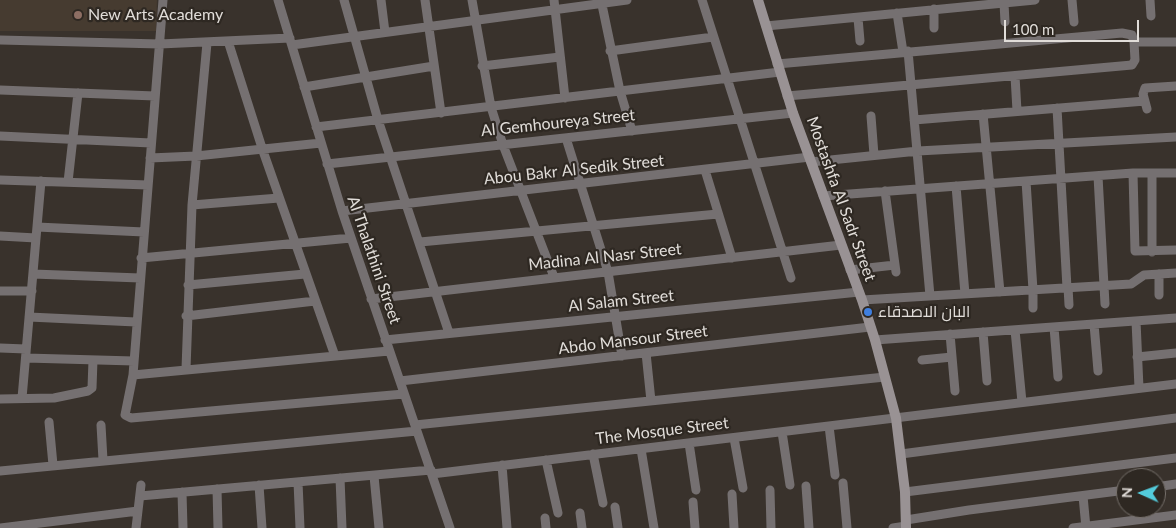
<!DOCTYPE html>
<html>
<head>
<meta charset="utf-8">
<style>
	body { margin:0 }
	#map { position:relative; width:1176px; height:528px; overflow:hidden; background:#39322c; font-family:Lato,sans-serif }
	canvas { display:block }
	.north { position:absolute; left:1116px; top:468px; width:50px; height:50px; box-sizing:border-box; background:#2e2822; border:1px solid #76706b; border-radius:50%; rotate:272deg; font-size:14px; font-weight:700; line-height:20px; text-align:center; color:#e1ddd9 }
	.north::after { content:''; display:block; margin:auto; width:18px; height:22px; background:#53cbdb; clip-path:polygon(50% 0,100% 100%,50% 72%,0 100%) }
	.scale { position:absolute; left:1004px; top:20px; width:135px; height:22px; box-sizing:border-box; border:2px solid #e1ddd9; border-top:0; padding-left:6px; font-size:15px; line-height:18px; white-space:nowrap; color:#e1ddd9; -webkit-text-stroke:4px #2e2822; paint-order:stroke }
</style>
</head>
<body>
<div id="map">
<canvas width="1176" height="528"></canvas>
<div class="north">N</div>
<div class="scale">100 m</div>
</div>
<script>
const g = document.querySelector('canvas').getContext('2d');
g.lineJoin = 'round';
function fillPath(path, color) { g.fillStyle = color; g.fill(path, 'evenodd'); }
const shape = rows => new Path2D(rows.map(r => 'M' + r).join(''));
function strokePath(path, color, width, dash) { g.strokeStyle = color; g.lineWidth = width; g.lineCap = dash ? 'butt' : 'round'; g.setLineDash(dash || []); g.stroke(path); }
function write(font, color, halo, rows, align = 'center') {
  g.font = font + ' Lato,Cairo,sans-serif'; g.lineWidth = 4.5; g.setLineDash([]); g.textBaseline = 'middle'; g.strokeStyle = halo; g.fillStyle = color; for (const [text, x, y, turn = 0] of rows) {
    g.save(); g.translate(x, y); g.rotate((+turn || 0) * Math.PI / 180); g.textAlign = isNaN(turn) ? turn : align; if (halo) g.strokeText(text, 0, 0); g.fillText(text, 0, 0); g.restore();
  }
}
const built = shape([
	[0,0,157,0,156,31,0,31]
]);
const street = shape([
	[163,0,133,375,125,415,131,418,404,394],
	[278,0,342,211,450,528],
	[344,0,378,120,449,333],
	[381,0,385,32],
	[425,0,441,113],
	[472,0,491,107,503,145,554,277],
	[554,0,565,98],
	[601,0,620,91,632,131],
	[702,0,791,278],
	[1072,0,1074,22],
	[1150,0,1151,16],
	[1004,3,1005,22],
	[934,9,934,28],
	[897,13,903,52],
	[858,18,860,41],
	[766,26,1035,0],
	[0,40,160,44,290,38],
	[228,41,263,151,335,356],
	[1134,42,1176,42],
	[292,45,627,0],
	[610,51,713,37],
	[908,51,930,296],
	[777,64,1122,33,1132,35,1134,42,1135,60,1132,65,787,96],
	[482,66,560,57],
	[1015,76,1017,111],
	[304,87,434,66],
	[0,90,155,96],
	[1057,108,1067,288],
	[1147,109,1143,94,1145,88,1176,86],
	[983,114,1000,292],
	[871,116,874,155],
	[914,120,1145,101],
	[316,127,780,72],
	[0,136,151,143],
	[566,138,608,272,622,356],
	[150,158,196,156,321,143],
	[811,162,918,151,1176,137],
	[327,164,793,113],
	[705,170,732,258],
	[1133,173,1135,251,1176,250],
	[1152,173,1152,252],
	[1098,176,1105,304],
	[0,180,148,185],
	[1026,181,1033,290,1033,308],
	[68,182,78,93],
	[956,186,965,294],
	[885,191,896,272],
	[823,196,1133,173,1176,173],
	[192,205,279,198],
	[342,211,810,157],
	[37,227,144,232],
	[0,236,36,238],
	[420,242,718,214],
	[141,258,351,238],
	[850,270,895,265],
	[33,274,140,278],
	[1159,274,1159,295],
	[188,285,305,274],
	[1068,287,1069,305],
	[0,291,32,291],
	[371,299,841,245],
	[862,300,1131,284,1144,275,1176,273],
	[186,316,315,301],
	[29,317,136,322],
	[1136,321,1139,388],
	[1094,324,1098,371],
	[1054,327,1058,377],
	[1015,330,1022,402],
	[983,332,987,381],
	[950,334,955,391],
	[385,340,859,292],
	[875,340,1176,318],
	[0,348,26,349],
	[646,353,651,401],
	[1137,357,1176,353],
	[26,358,134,361],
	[922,360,952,357],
	[186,369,192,205,207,43],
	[133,375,389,351],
	[400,381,870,327],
	[22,398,41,181],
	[0,399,54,398,88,391,92,388,93,360],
	[49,422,53,465],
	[101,425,103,460],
	[415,425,885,377],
	[829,426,835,475],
	[782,432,790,485],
	[734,438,743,488],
	[689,443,696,490],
	[641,449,654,528],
	[593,454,603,503],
	[901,454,1176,418],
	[546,460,558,513],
	[502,465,507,528],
	[0,471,417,431],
	[432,474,1176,384],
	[374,476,379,528],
	[340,478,342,528],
	[298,482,300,528],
	[843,483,847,528],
	[259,485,262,528],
	[806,486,809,528],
	[1156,487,1176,484],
	[217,489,218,528],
	[770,490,771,528],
	[182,492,183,528],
	[905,492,1176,458],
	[732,494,734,528],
	[140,496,431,470],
	[1083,496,1086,528],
	[693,502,695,528],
	[615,507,618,528],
	[580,513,582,528],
	[545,518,546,528],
	[906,520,969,510,1126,490],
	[0,528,138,511],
	[136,528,141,485],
	[893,528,906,526],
	[1073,528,1176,515]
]);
const secondary = shape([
	[758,0,793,113,862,300,875,340,896,418,905,492,906,528]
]);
const markers = [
	[78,15,5,"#8d6e63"],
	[868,312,5,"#3f7fe0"]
];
const poiNames = [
	["New Arts Academy",88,15],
	["البان الاصدقاء",878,312]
];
const streetNames = [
	["Al Gemhoureya Street",558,123,-6],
	["Abou Bakr Al Sedik Street",574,170,-6],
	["Mostashfa Al Sadr Street",841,199,70],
	["Madina Al Nasr Street",605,257,-6],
	["Al Thalathini Street",374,260,71],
	["Al Salam Street",621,301,-6],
	["Abdo Mansour Street",633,340,-7],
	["The Mosque Street",662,431,-7]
];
fillPath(built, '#463b30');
strokePath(street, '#757071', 9);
strokePath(secondary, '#999294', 10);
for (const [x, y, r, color] of markers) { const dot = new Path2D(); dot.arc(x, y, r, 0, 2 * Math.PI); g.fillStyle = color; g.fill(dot); strokePath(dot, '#2e2822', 2); }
write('16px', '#e1ddd9', '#2e2822', poiNames, 'left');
write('16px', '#e1ddd9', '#2e2822', streetNames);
</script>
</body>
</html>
